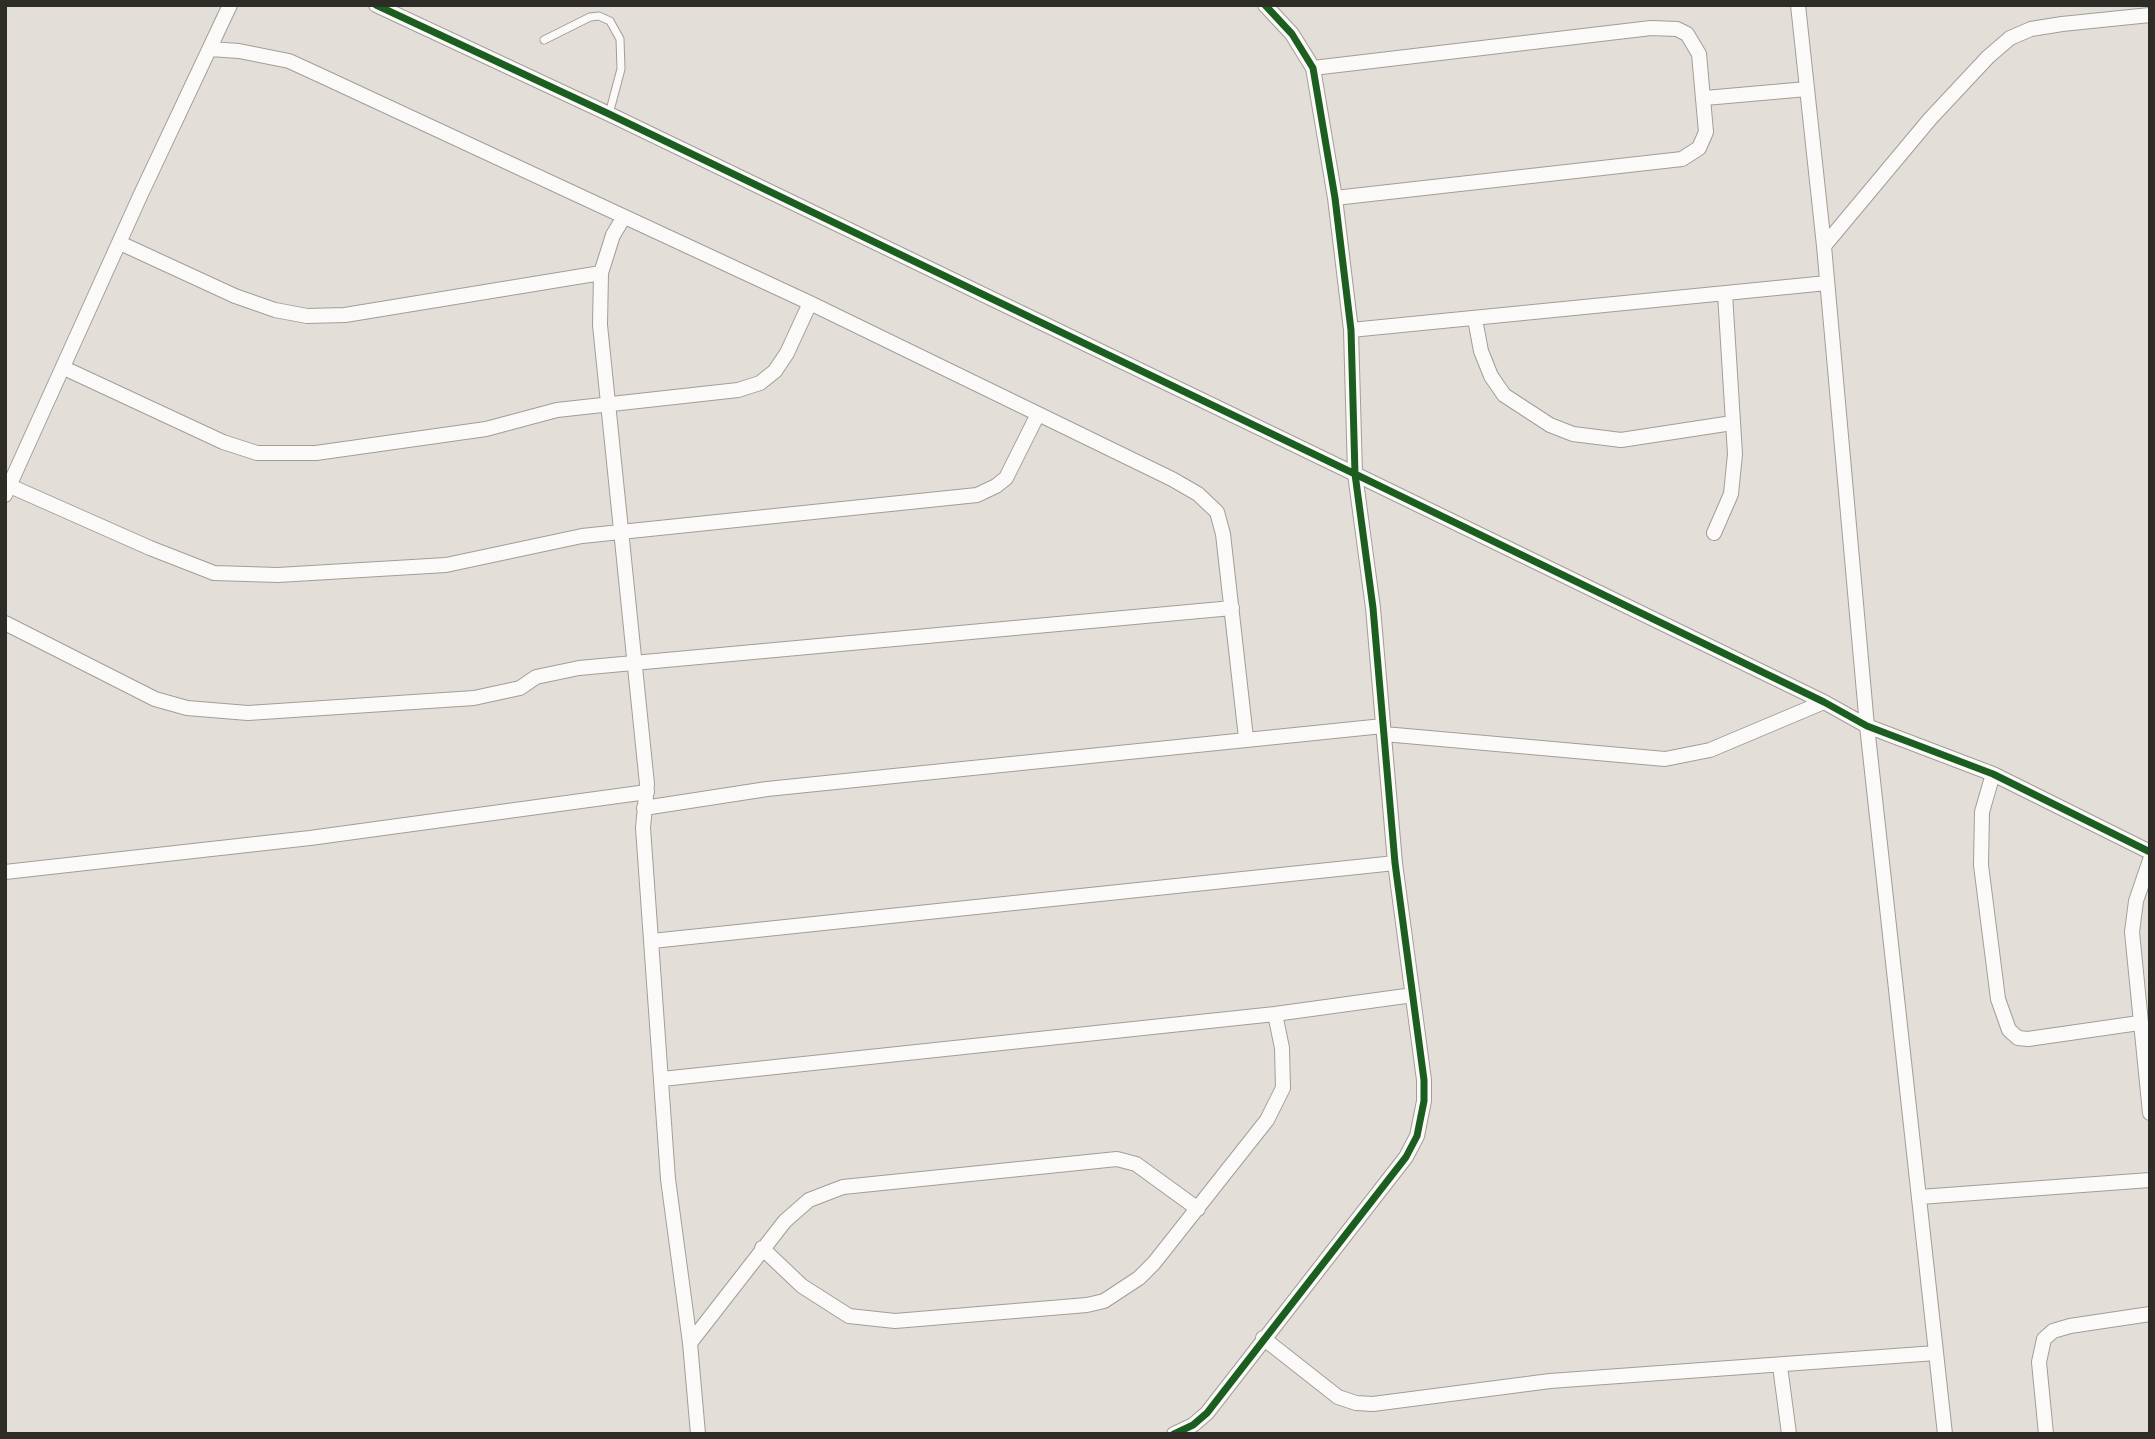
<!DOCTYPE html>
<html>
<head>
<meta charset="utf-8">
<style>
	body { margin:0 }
	#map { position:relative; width:2155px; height:1439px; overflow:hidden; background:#e3dfd8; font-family:"Exo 2",sans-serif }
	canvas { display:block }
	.frame { position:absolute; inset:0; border:7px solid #2e2c27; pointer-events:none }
</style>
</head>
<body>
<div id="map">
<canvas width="2155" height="1439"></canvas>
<div class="frame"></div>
</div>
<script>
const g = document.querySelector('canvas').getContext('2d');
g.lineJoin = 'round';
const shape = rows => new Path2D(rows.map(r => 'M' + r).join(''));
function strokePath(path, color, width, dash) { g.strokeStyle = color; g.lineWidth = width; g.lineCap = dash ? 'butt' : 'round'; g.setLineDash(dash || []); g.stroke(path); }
const service = shape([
	[544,40,590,17,599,16,610,21,620,39,621,69,609,114]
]);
const minor = shape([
	[376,5,609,114,1355,474,1824,702,1867,726,1993,774,2150,852],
	[1798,5,1824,246,1867,726,1945,1434],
	[210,49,239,51,289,61,326,78,810,303,1172,479,1198,494,1217,512,1223,534,1246,738],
	[1313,68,1651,28,1677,29,1687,34,1699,54,1706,132,1699,148,1682,159,1335,198],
	[1705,98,1807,89],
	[624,217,613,235,601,273,600,325,647,784,643,828,668,1179,690,1343,698,1434],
	[120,243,235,296,275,310,307,316,345,315,601,273],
	[1824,246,1930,119,1988,57,2010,38,2031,29,2062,24,2150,15],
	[1475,319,1481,351,1491,376,1504,395,1550,425,1573,434,1621,440,1732,423],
	[1351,330,1827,283],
	[64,368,223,442,257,453,316,453,486,429,557,410,738,390,760,383,775,371,787,353,810,303],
	[10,486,150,548,214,573,278,575,446,565,582,536,977,495,996,486,1006,478,1038,414],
	[5,495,141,194,230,5],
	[1714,533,1731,494,1735,454,1725,294],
	[5,623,155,699,187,708,248,713,474,698,520,688,536,677,579,668,1232,608],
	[1384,734,1665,759,1710,750,1824,702],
	[1993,774,1982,812,1981,865,1998,999,2009,1030,2018,1038,2028,1039,2139,1023],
	[644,808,767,789,1383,726],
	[2150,860,2136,901,2132,932,2150,1113],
	[5,872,310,838,647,792],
	[652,941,1395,863],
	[662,1079,1275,1014,1413,995],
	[1920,1197,2150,1180],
	[762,1248,802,1286,849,1316,895,1321,1087,1305,1104,1301,1139,1278,1154,1263,1267,1120,1283,1088,1282,1048,1275,1014],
	[1263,1338,1338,1397,1356,1403,1373,1404,1550,1381,1936,1353],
	[690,1343,785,1221,809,1200,843,1187,1117,1159,1136,1164,1198,1209],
	[1780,1366,1789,1434],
	[1174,1434,1193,1425,1207,1413,1406,1157,1417,1136,1424,1101,1424,1080,1395,863,1373,608,1355,474,1351,330,1335,198,1313,68,1292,34,1265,5],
	[2046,1434,2039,1362,2044,1339,2053,1331,2070,1326,2150,1314]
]);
const cycleway = shape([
	[376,5,609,114,1355,474,1824,702,1867,726,1993,774,2150,852],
	[1174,1434,1193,1425,1207,1413,1406,1157,1417,1136,1424,1101,1424,1080,1395,863,1373,608,1355,474,1351,330,1335,198,1313,68,1292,34,1265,5]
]);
strokePath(service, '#a19e99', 9);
strokePath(minor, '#a19e99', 16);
strokePath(service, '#fbfaf9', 7);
strokePath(minor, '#fbfaf9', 14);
strokePath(cycleway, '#1b5e20', 7);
</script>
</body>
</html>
